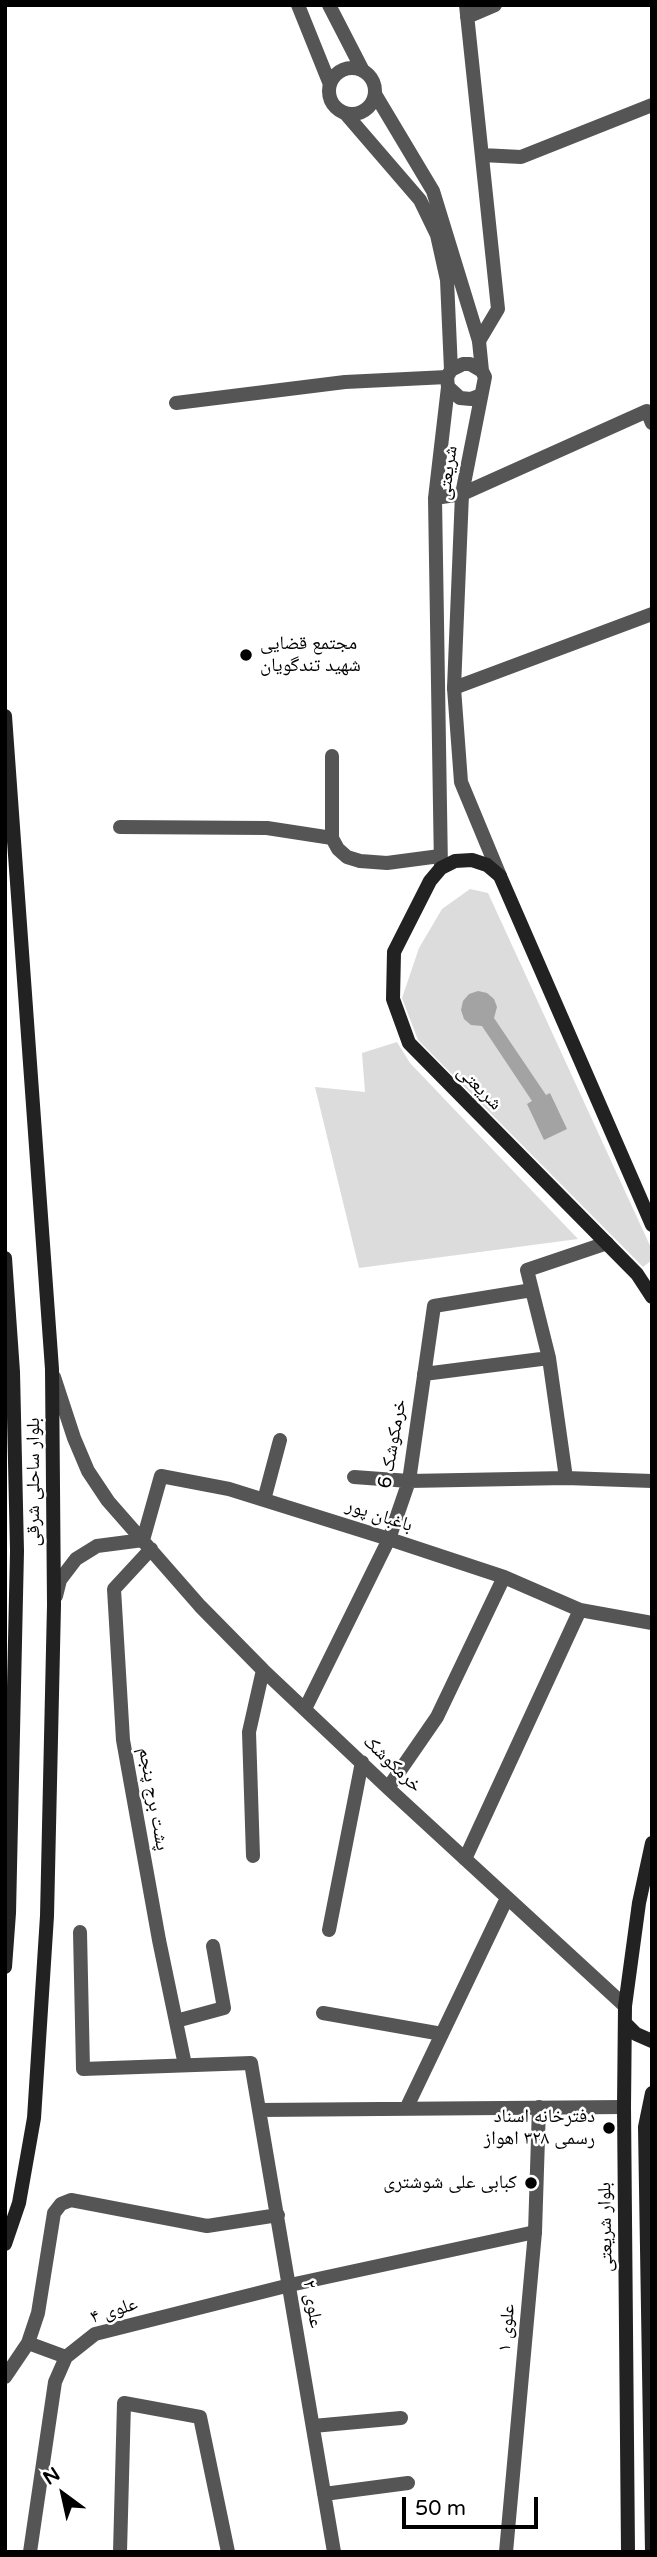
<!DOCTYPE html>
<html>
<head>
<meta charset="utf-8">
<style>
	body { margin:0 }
	#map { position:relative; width:657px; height:2557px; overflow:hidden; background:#fff; font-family:"Varela Round",sans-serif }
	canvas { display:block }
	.frame { position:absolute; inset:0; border:7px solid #000; pointer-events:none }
	.north { position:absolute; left:28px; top:2459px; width:70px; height:70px; -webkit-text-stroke:5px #fff; paint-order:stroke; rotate:327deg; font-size:19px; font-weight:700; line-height:28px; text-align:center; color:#000 }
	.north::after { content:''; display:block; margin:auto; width:24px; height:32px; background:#000; clip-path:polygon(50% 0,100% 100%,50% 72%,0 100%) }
	.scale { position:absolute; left:402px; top:2497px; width:136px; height:32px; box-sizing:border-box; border:4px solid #000; border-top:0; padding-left:9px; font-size:21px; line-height:24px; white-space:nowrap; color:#000; -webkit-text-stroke:5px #fff; paint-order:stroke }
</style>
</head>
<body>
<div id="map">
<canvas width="657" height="2557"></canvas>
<div class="frame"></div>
<div class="north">N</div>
<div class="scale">50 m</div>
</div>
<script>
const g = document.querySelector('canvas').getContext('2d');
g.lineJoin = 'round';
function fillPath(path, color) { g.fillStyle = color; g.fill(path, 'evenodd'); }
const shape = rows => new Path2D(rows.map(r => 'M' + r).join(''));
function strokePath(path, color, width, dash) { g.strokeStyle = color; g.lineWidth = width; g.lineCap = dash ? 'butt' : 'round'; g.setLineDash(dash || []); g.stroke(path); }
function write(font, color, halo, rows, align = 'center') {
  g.font = font + ' "Varela Round","Noto Naskh Arabic",sans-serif'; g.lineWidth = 5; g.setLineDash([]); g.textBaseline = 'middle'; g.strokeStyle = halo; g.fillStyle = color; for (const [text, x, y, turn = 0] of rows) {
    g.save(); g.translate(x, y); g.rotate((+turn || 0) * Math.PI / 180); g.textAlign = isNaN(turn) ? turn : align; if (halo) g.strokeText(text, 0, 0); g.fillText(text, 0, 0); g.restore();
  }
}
const green = shape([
	[470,889,488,893,652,1250,652,1260,643,1267,418,1040,402,998,419,948,442,909],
	[397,1042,410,1063,578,1239,359,1268,315,1087,365,1092,362,1053]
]);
const water = shape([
	[478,991,487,993,494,999,497,1007,494,1018,546,1095,550,1093,567,1129,544,1140,527,1104,532,1101,482,1026,471,1025,464,1019,461,1010,463,1001,469,994]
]);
const minor = shape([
	[466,5,498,309,479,341],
	[467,17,495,5],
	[482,155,521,157,652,105],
	[176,403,345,382,447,377],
	[462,494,647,411,652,423],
	[454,688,652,614],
	[332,756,332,838],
	[120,827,267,828,332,838,338,849,347,857,360,861,387,863,440,856],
	[424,1374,549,1358],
	[54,1377,74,1438,88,1471,108,1501,200,1606,263,1670,388,1788,625,2006],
	[354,1477,409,1481,566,1478,652,1481],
	[566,1478,549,1358,527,1270,607,1243],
	[264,1500,280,1440],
	[143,1540,161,1476,229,1489,389,1539,504,1577,580,1610,652,1623],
	[151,1549,114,1589,123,1740,159,1940,185,2065],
	[56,1596,60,1580,76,1559,97,1546,143,1540],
	[305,1709,389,1539,409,1481,434,1306,532,1290],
	[388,1788,437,1717,504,1577],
	[253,1856,249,1732,263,1670],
	[465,1859,580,1610],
	[329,1930,362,1762],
	[80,1932,83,2069,251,2063,334,2552],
	[323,2013,442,2034],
	[176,2021,224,2008,213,1946],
	[406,2109,507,1898],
	[259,2110,624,2107],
	[28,2343,66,2357],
	[5,2377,28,2343,38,2313,54,2213,61,2204,71,2200,207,2226,278,2215],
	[313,2426,401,2418],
	[324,2494,408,2483],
	[30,2552,55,2382,66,2357,95,2334,290,2285,535,2232],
	[120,2552,124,2403,200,2417,228,2552]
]);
const tertiary = shape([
	[298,5,329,82],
	[329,5,362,69],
	'329 91a23 23 0 1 1 46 0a23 23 0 1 1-46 0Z',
	[375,94,433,191,479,341,482,371,485,377,462,494,454,688,461,782,500,876],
	[345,113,420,200,437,235,447,280,451,370,447,377,448,387,435,498,441,868],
	[451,370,463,364,470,364,482,371],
	[448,387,460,398,471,399,481,395],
	[435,498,462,494],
	[506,2552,535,2232,539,2107]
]);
const secondary = shape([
	[5,716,52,1369,54,1605,47,1916,34,2118,19,2203,5,2244],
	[652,1225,500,876,487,865,472,860,455,861,441,868,430,881,394,952,393,999,409,1043,637,1274,652,1297],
	[5,1258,13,1372,17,1551,9,1913,5,1967],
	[626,2024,636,2034,652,2041],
	[628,2552,624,2107,625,2006,639,1903,652,1843],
	[652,2552,645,2127,652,2093]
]);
const markers = [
	[246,655,7,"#000"],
	[609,2128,7,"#000"],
	[531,2183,7,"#000"]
];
const streetNames = [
	["شریعتی",448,473,-82],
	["شریعتی",479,1088,45],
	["خرمکوشک 6",393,1444,-80],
	["بلوار ساحلی شرقی",34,1482,-90],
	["باغبان پور",379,1516,18],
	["خرمکوشک",392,1764,44],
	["پشت برج پنجم",153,1799,80],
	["بلوار شریعتی",606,2227,-91],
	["علوی ۲",312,2304,81],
	["علوی ۴",114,2311,-18],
	["علوی ۱",507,2328,-85]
];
const poiNames = [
	["مجتمع قضایی",260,644,"left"],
	["شهید تندگویان",260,666,"left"],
	["دفترخانه اسناد",595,2117],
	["رسمی ۳۲۸ اهواز",595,2139],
	["کبابی علی شوشتری",517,2183]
];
fillPath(green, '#dcdcdc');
fillPath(water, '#a3a3a3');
strokePath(minor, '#555', 14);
strokePath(tertiary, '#555', 14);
strokePath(secondary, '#222', 14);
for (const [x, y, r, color] of markers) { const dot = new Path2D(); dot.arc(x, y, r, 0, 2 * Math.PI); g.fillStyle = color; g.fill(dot); strokePath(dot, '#fff', 2.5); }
write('19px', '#000', '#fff', streetNames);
write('19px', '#000', '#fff', poiNames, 'right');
</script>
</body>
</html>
